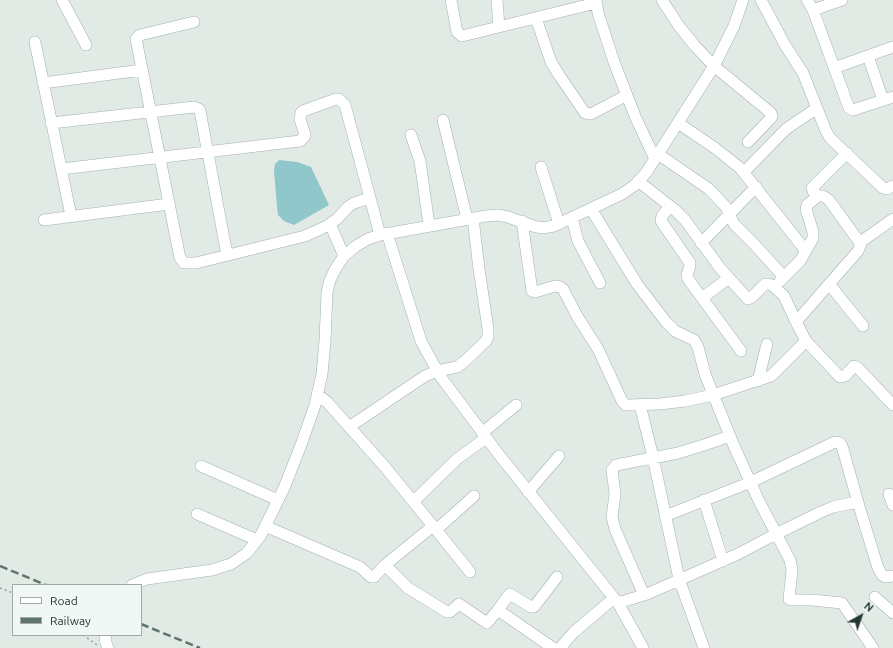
<!DOCTYPE html>
<html>
<head>
<meta charset="utf-8">
<style>
	body { margin:0 }
	#map { position:relative; width:893px; height:648px; overflow:hidden; background:#e1eae5; font-family:Ubuntu,sans-serif }
	canvas { display:block }
	.legend { position:absolute; left:12px; top:584px; width:130px; height:52px; box-sizing:border-box; background:#f1f7f4; border:1px solid #9faba6; margin:0; padding:5px 7px; list-style:none; font-size:12px; color:#233931 }
	.legend li { display:flex; align-items:center; gap:8px; height:20px }
	.legend b { width:20px; border:1px solid #9faba6 }
	.north { position:absolute; left:841px; top:596px; width:40px; height:40px; -webkit-text-stroke:3px #f1f7f4; paint-order:stroke; rotate:40deg; font-size:11px; font-weight:700; line-height:16px; text-align:center; color:#233931 }
	.north::after { content:''; display:block; margin:auto; width:14px; height:18px; background:#233931; clip-path:polygon(50% 0,100% 100%,50% 72%,0 100%) }
</style>
</head>
<body>
<div id="map">
<canvas width="893" height="648"></canvas>
<ul class="legend">
<li><b style="height:5px;background:#fff"></b>Road</li>
<li><b style="height:5px;background:#5e756c"></b>Railway</li>
</ul>
<div class="north">N</div>
</div>
<script>
const g = document.querySelector('canvas').getContext('2d');
g.lineJoin = 'round';
function fillPath(path, color) { g.fillStyle = color; g.fill(path, 'evenodd'); }
const shape = rows => new Path2D(rows.map(r => 'M' + r).join(''));
function strokePath(path, color, width, dash) { g.strokeStyle = color; g.lineWidth = width; g.lineCap = dash ? 'butt' : 'round'; g.setLineDash(dash || []); g.stroke(path); }
const water = shape([
	[279,160,297,162,311,167,329,205,294,225,284,221,278,215,277,207,274,170,275,164]
]);
const path = shape([
	[0,588,13,593],
	[83,635,97,645]
]);
const minor = shape([
	[62,0,86,45],
	[451,0,457,32,462,36,596,3],
	[497,0,499,27],
	[596,0,598,13,614,62,635,116,655,159],
	[662,0,679,26,695,46,714,66,771,113,772,116,771,118,748,142],
	[761,0,785,45,803,73,826,131,830,138,883,188,887,189,893,186],
	[807,0,813,10,842,0],
	[813,10,849,108,853,110,893,97],
	[536,18,551,62,559,75,585,113,591,114,627,95],
	[194,22,140,35,136,39,180,258,184,263,196,263,305,236,327,226,337,219,348,207,354,203,370,198],
	[35,42,71,216],
	[868,56,883,100],
	[834,68,893,47],
	[43,83,142,70],
	[443,120,467,219],
	[51,123,194,107,199,109,200,111,227,255],
	[678,123,715,148,740,168,806,251],
	[411,135,420,161,429,225],
	[658,154,709,189,726,207,734,224,754,244,784,277],
	[541,167,559,224],
	[61,169,300,141,304,137,305,135,300,119,301,113,303,111,336,99,339,99,345,105,380,235],
	[744,172,786,129,817,108],
	[638,181,675,210,685,220,720,268,746,297,748,299,752,297,765,284,768,284,772,285,784,296,796,322],
	[818,196,823,196,829,200,860,243],
	[670,206,662,216,661,221,690,263,690,266,687,275,688,279,741,351],
	[591,209,637,284,666,322,675,331,694,340,698,347,705,374,734,446,759,501,790,560,792,570,789,599,792,600,812,600,842,603,873,648],
	[572,218,578,241,600,283],
	[44,220,169,204],
	[522,221,532,291,535,292,555,286,560,287,563,289,577,316,598,349,622,401,626,405,628,405,660,404,685,401,713,395,771,376,806,341,796,322,858,251,862,241,893,219],
	[330,224,344,256],
	[387,233,421,341,440,376,500,456,614,598],
	[701,243,756,187],
	[780,281,800,261,813,238,813,232,806,209,807,205,818,196,813,191,812,188,847,153],
	[829,284,863,326],
	[702,298,729,278],
	[806,341,840,377,845,376,854,366,858,368,893,405],
	[758,381,767,344],
	[317,394,327,402,385,467,433,526,385,565],
	[640,405,653,457,679,579,704,648],
	[349,427,425,376,437,371,457,367,465,361,486,341,488,337,488,329,479,269,473,218],
	[482,433,516,405],
	[201,466,278,500],
	[528,492,559,456],
	[889,494,893,505],
	[704,500,723,561],
	[414,501,457,459,486,438],
	[197,514,257,540],
	[665,516,751,482,835,442,840,443,842,446,859,506],
	[265,526,360,567,371,577,374,577,385,565,408,588,447,612,450,612,459,604,487,623,498,610,553,648],
	[433,526,470,572],
	[436,530,474,496],
	[132,585,147,579,212,570,231,564,247,553,261,535,284,488,301,445,315,405,322,374,325,341,327,292,330,280,336,268,344,256,356,246,368,239,380,235,486,216,498,215,508,217,533,226,543,228,554,226,622,194,635,185,646,173,714,66,734,26,743,0],
	[644,595,615,529,612,517,615,494,612,470,616,465,678,453,707,444,730,436],
	[875,597,893,613],
	[618,603,643,648],
	[498,610,508,596,510,594,531,607,534,607,557,577],
	[106,635,105,640,108,648],
	[560,648,573,633,614,598,618,603,647,594,738,554,776,534,821,512,833,507,852,503,857,504,859,506,878,568,882,575,885,577,893,576]
]);
const rail = shape([
	[0,566,46,585],
	[141,624,200,648]
]);
fillPath(water, '#8fc7ca');
strokePath(minor, '#a4b1ab', 12);
strokePath(path, '#85ab9b', 1.5, [2, 3]);
strokePath(minor, '#fff', 11);
strokePath(rail, '#5e756c', 2.5, [8, 4]);
</script>
</body>
</html>
